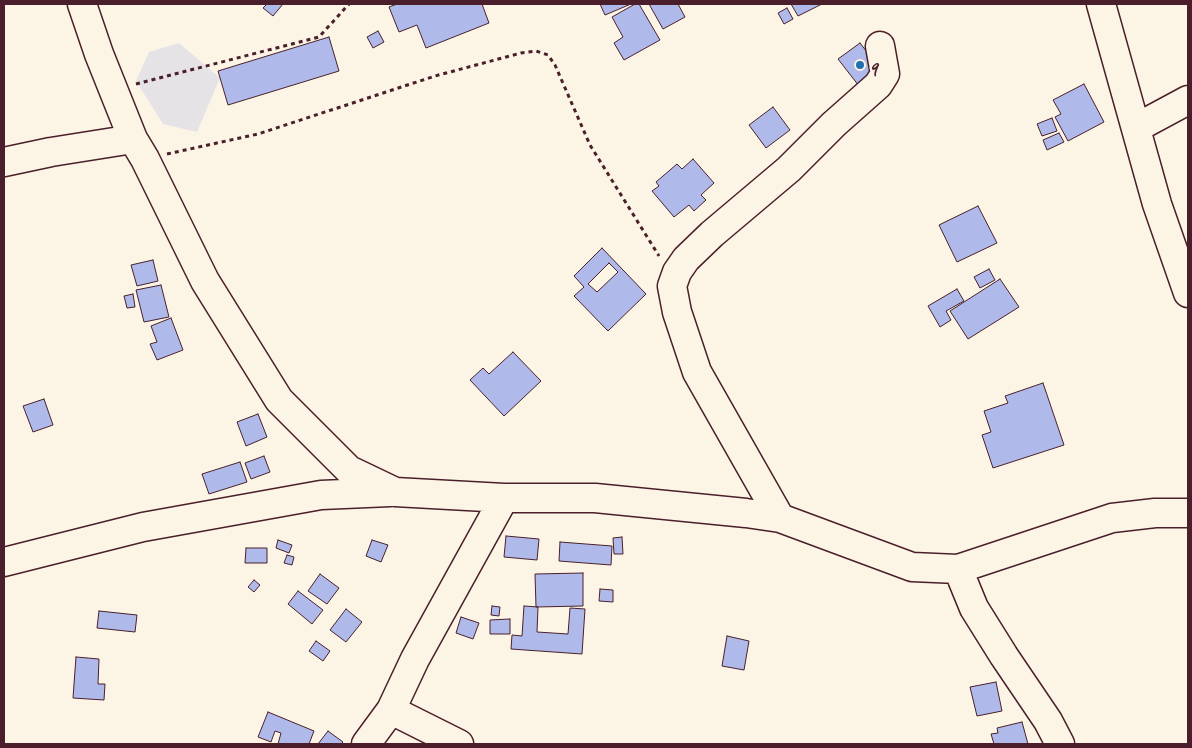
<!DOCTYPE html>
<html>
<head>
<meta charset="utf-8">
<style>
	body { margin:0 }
	#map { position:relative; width:1192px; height:748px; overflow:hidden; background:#fcf5e5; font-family:Caveat,sans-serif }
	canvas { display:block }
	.frame { position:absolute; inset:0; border:5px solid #4a1f2b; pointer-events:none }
</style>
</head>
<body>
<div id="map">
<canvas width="1192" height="748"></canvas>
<div class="frame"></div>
</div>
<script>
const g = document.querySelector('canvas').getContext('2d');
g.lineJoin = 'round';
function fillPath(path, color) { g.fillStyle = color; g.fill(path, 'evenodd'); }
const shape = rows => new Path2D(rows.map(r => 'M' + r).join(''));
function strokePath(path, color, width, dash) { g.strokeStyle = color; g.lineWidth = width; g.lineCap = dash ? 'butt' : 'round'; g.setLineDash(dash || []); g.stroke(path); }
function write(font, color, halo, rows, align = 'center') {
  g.font = font + ' Caveat,sans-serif'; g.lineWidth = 4.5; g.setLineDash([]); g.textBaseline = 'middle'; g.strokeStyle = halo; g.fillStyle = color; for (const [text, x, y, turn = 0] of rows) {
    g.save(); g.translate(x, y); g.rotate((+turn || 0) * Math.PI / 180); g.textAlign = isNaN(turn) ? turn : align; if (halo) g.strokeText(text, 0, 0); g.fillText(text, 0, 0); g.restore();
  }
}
const built = shape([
	[179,43,220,78,197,132,163,124,136,81,149,52]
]);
const building = shape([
	[267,4,283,4,273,16,263,8,267,4],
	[397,4,482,4,489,23,426,48,417,25,399,32,389,7,397,4],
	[600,4,631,4,605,15,600,4],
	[635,4,639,4,660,40,624,60,614,43,623,37,612,17,635,4],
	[649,4,678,4,685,17,663,29,649,4],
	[791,4,822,4,798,16,791,4],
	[787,8,793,19,784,24,778,13,787,8],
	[378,31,384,42,373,48,367,37,378,31],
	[329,37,339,71,228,105,218,71,329,37],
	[860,43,881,70,859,86,838,59,860,43],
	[1084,84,1104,122,1068,141,1055,117,1061,114,1053,100,1084,84],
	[773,107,790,130,766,148,749,125,773,107],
	[1052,118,1057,131,1042,136,1037,124,1052,118],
	[1059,133,1064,142,1047,150,1043,140,1059,133],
	[693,159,714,183,701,195,706,200,694,211,689,205,674,217,652,191,659,186,656,182,677,164,682,169,693,159],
	[978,206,997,243,957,262,939,225,978,206],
	[602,248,646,294,608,331,574,296,584,287,574,276,602,248],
	[609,263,618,272,597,292,588,284,609,263],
	[153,260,158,281,137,286,131,265,153,260],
	[989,269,995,280,980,288,974,277,989,269],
	[1000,279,1019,307,968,339,950,311,1000,279],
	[161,285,169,317,144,322,136,290,161,285],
	[957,289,964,301,946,311,951,320,940,327,928,306,957,289],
	[133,294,135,307,127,308,124,296,133,294],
	[171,318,183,350,157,360,150,344,157,342,151,326,171,318],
	[513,352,541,381,504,416,470,380,483,368,489,374,513,352],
	[1043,383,1064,445,993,468,982,435,991,432,984,411,1008,403,1005,396,1043,383],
	[44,399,53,425,33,432,23,406,44,399],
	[258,414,267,437,246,446,237,422,258,414],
	[264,456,270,472,251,479,245,463,264,456],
	[240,462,247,482,209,494,202,474,240,462],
	[506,536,539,539,537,560,504,557,506,536],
	[622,537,623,554,614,554,613,538,622,537],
	[278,540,292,545,289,553,276,548,278,540],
	[372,540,388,545,381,562,366,556,372,540],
	[560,542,612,546,611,565,559,561,560,542],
	[246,548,267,548,267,563,245,563,246,548],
	[287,555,294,557,292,565,284,563,287,555],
	[583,573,583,606,536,607,535,574,583,573],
	[320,574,339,588,327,604,308,591,320,574],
	[254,580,260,585,254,592,248,587,254,580],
	[600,589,613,590,613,602,599,601,600,589],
	[298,591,323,610,312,624,288,604,298,591],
	[492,606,500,607,499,616,491,615,492,606],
	[524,606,538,607,537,632,568,634,570,608,585,609,582,654,511,649,512,635,522,636,524,606],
	[346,609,362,622,346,642,330,630,346,609],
	[99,611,137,615,135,632,97,628,99,611],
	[461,617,479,623,473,639,456,633,461,617],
	[510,619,510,634,490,634,490,620,510,619],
	[727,636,749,641,744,670,722,666,727,636],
	[316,641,330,651,323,661,309,651,316,641],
	[76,657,99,659,98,684,105,684,104,700,73,698,76,657],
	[996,682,1002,711,977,716,970,687,996,682],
	[268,712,314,731,309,744,278,744,281,733,275,731,271,742,258,737,268,712],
	[1022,722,1028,744,994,744,991,734,998,733,997,728,1022,722],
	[328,731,343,742,341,744,318,744,328,731]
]);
const path = shape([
	[136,84,319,37,349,4],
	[167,154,258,134,435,76,521,53,536,51,548,55,555,65,590,145,659,256]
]);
const minor = shape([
	[82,4,99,54,133,139,145,159,205,281,279,400,349,470,395,492,504,498,595,498,746,513,780,518,912,567,958,569,1112,518,1155,513,1188,513],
	[1101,4,1157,204,1188,293],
	[1136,128,1188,100],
	[4,162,51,152,133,139],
	[780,518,697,372,677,312,672,286,677,272,686,259,712,234,789,169,834,124,878,85,885,74,880,46],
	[4,562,143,527,321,495,390,492],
	[958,569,974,608,1004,656,1048,721,1060,744],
	[391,710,459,744],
	[366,744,391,710,415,659,504,498]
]);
const markers = [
	[860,65,5,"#1f6fb2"]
];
const poiNames = [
	["q",870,65]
];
fillPath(built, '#e5e3e6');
fillPath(building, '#afbaea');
strokePath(building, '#4a1f2b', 1);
strokePath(minor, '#4a1f2b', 31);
strokePath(path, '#4a1f2b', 3, [4, 4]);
strokePath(minor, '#fcf5e5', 28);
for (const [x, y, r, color] of markers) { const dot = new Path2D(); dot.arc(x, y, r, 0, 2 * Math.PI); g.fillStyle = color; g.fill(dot); strokePath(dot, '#fcf5e5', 2); }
write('bold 21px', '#4a1f2b', '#fcf5e5', poiNames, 'left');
</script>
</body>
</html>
